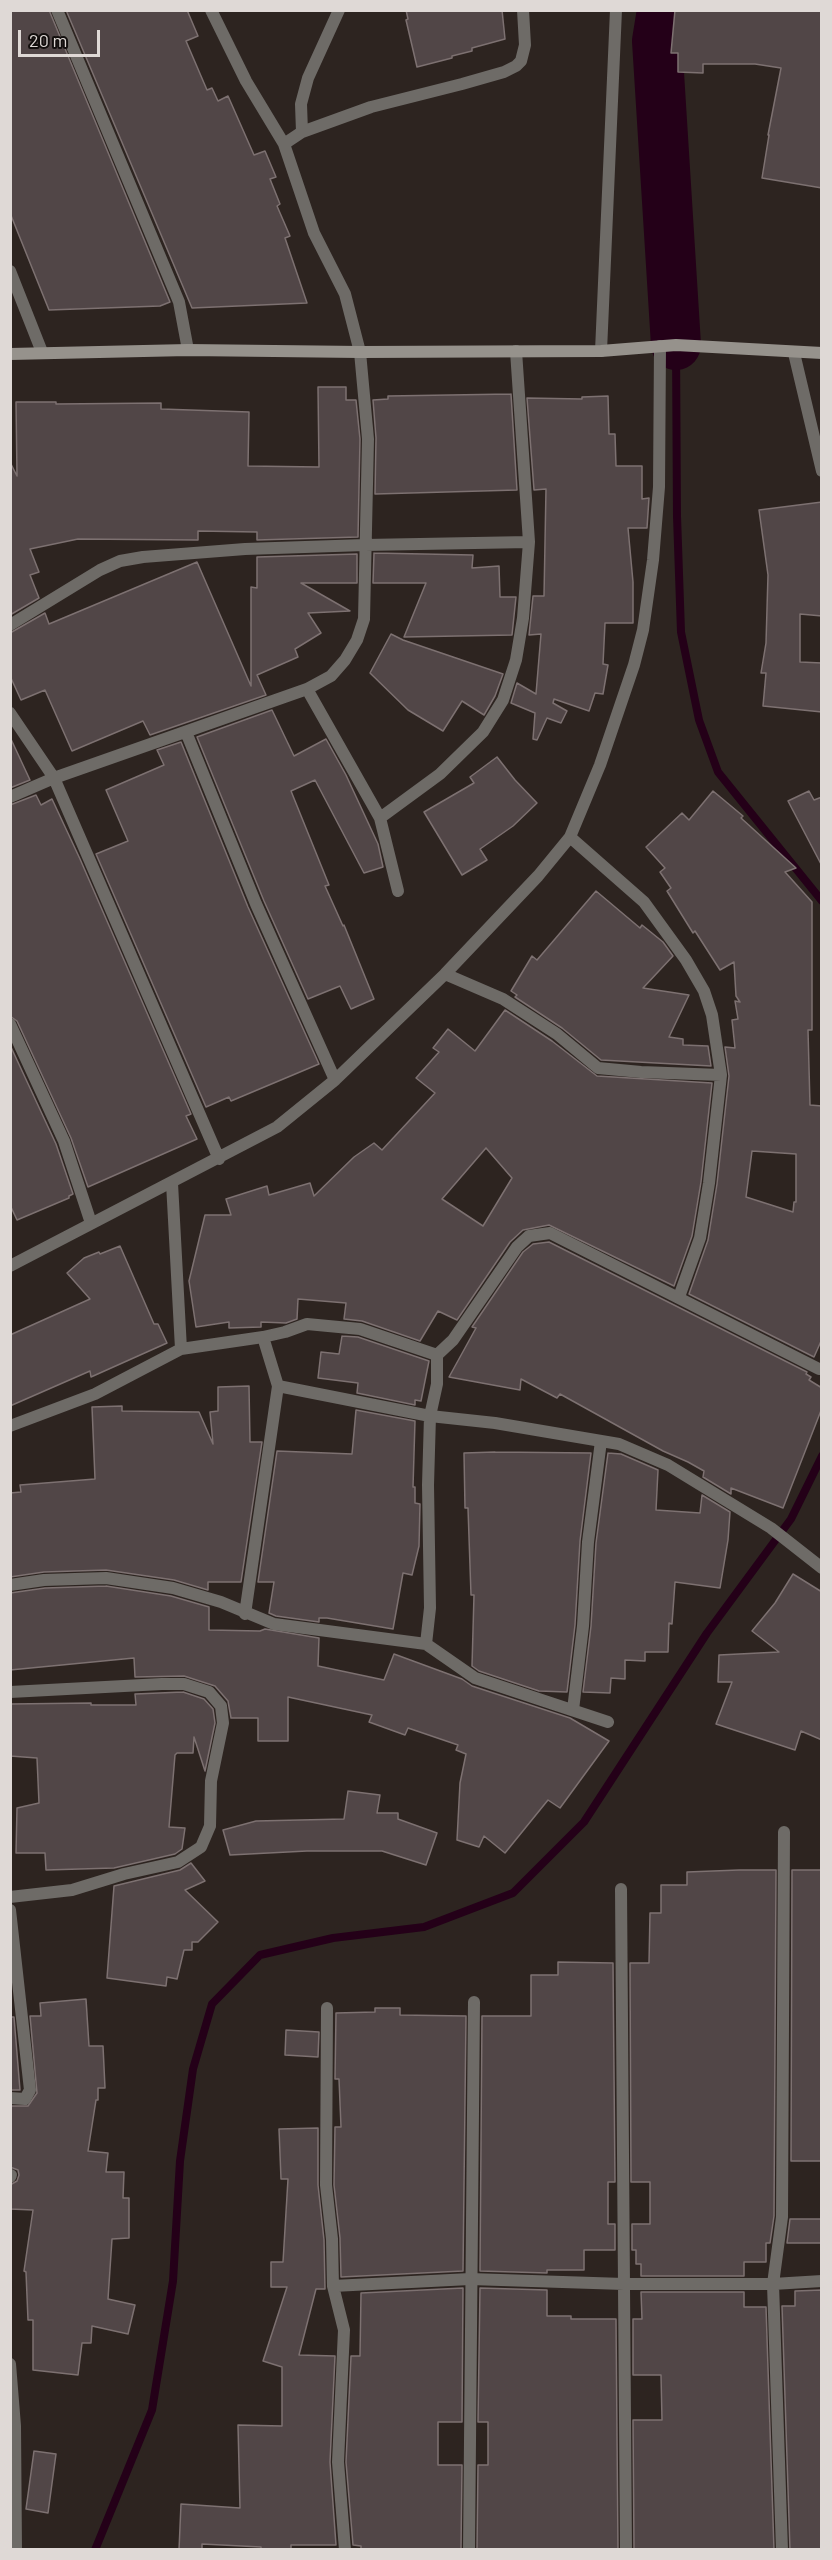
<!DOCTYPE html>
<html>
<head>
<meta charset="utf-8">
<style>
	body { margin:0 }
	#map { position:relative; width:832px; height:2560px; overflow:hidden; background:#2d2420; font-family:Barlow,sans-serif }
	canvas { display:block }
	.frame { position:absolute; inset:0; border:12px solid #dfd9d6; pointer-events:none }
	.scale { position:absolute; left:18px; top:30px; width:82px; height:27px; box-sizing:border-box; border:3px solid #dfd9d6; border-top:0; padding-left:8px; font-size:18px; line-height:21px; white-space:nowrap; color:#dfd9d6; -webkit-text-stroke:4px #120e0d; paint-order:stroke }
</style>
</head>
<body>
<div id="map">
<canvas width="832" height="2560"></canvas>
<div class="frame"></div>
<div class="scale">20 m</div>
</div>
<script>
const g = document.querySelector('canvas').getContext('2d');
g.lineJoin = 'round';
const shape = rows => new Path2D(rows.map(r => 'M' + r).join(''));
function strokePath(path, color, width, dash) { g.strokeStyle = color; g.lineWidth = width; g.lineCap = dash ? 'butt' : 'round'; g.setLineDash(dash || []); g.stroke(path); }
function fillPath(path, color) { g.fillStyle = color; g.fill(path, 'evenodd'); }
const stream = shape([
	[676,345,677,516,681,632,699,720,718,772,822,901],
	[95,2550,152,2410,173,2281,180,2161,193,2069,212,2004,260,1955,333,1938,424,1927,513,1893,584,1822,707,1633,791,1519,822,1456]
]);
const river = shape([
	[662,10,657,41,676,345]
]);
const building = shape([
	[10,10,49,10,170,302,160,306,49,310,10,213,10,10],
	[66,10,187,10,198,36,186,41,207,90,212,88,218,101,228,96,254,155,265,151,276,177,270,179,280,204,277,206,290,236,285,238,307,303,192,308,66,10],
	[406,10,502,10,505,39,472,48,472,51,452,56,452,58,417,67,406,20,408,19,406,10],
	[675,10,822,10,822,188,762,178,769,135,768,135,781,68,755,64,703,64,703,73,678,72,678,53,671,53,675,10],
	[318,387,346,387,346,400,356,400,360,439,358,537,257,540,257,532,198,531,198,540,78,539,30,549,39,572,30,575,39,598,10,615,10,462,17,476,16,402,56,402,56,404,161,403,161,409,249,412,248,466,319,467,318,387],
	[511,394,517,490,375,494,376,438,373,400,388,399,388,396,511,394],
	[608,396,609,434,615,434,616,466,642,466,642,499,649,498,647,528,628,528,633,582,633,623,605,623,603,664,608,665,603,694,595,693,589,711,554,699,553,703,567,711,561,723,547,718,537,740,533,739,535,713,511,703,517,683,536,694,541,634,529,635,533,596,544,596,546,489,534,490,527,398,582,399,582,397,608,396],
	[822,502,822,616,800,614,800,662,822,663,822,712,763,706,766,673,761,673,766,643,768,575,759,510,822,502],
	[374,553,473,555,472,568,499,566,500,597,516,597,512,635,404,637,426,583,373,583,374,553],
	[357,554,357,583,301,583,350,611,308,613,321,633,295,649,298,657,257,675,266,695,150,735,143,721,72,751,45,690,21,700,10,676,10,633,45,613,49,624,197,562,251,686,251,587,257,588,257,557,357,554],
	[391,634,403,640,503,674,495,696,484,715,462,701,443,731,408,710,370,673,391,634],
	[272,710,294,756,326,739,346,775,378,844,383,867,364,873,315,780,291,791,329,885,325,886,343,926,344,925,374,999,351,1009,340,986,308,999,264,901,197,737,272,710],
	[10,737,30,780,10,788,10,737],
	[181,742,248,907,319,1064,231,1101,229,1097,206,1107,96,854,128,841,106,790,164,765,157,750,181,742],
	[497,757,515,780,537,803,513,826,480,849,487,860,462,875,424,812,474,783,470,777,497,757],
	[713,791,743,816,741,818,796,868,785,872,812,902,812,1030,808,1030,810,1105,822,1106,822,1339,814,1357,689,1294,708,1240,717,1184,729,1076,725,1047,735,1048,732,1020,738,1019,735,1001,740,1002,736,996,734,962,720,970,695,931,693,933,667,891,671,888,660,872,665,868,646,847,682,813,689,820,713,791],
	[752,1151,796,1154,796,1202,794,1202,793,1212,746,1197,752,1151],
	[809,791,814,800,822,797,822,866,788,801,809,791],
	[36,795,41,805,52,799,80,859,191,1114,186,1116,197,1139,88,1187,71,1138,17,1021,10,1016,10,805,36,795],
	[596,891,640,928,642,925,663,942,673,956,643,988,689,995,669,1037,683,1039,683,1045,708,1046,711,1066,601,1060,562,1028,515,997,517,995,511,991,532,956,537,960,596,891],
	[505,1010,552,1041,597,1076,712,1083,701,1182,692,1236,674,1286,549,1225,523,1230,510,1242,457,1320,438,1311,420,1341,362,1321,344,1319,346,1303,298,1299,297,1319,286,1323,261,1322,261,1327,229,1328,229,1322,196,1327,189,1281,205,1215,231,1215,226,1199,267,1186,269,1195,310,1183,314,1196,354,1157,374,1143,382,1150,435,1093,416,1078,439,1052,433,1048,448,1029,475,1051,505,1010],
	[486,1148,512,1178,483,1226,442,1199,486,1148],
	[10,1045,56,1144,73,1194,69,1196,69,1198,17,1220,10,1205,10,1045],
	[549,1242,807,1372,806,1374,811,1377,809,1380,822,1388,822,1408,783,1508,731,1488,731,1494,703,1477,704,1471,688,1462,663,1451,560,1394,557,1398,521,1379,520,1390,449,1377,476,1328,472,1327,523,1252,533,1244,549,1242],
	[120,1246,154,1324,158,1324,167,1343,91,1377,90,1371,10,1406,10,1335,90,1299,67,1273,84,1258,99,1252,100,1254,120,1246],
	[342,1336,358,1337,429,1361,421,1401,415,1400,415,1405,357,1393,358,1383,318,1378,321,1352,339,1354,342,1336],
	[249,1386,250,1442,262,1442,241,1582,208,1582,208,1590,174,1580,106,1570,44,1572,10,1577,10,1493,21,1492,20,1485,95,1479,92,1407,122,1406,122,1411,199,1412,213,1444,210,1412,218,1411,218,1387,249,1386],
	[356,1410,415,1421,413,1487,415,1487,415,1503,420,1504,419,1546,412,1575,403,1573,393,1629,327,1618,319,1618,319,1622,276,1616,269,1613,274,1582,258,1582,277,1451,352,1454,356,1410],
	[495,1452,591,1453,580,1541,575,1625,567,1692,539,1691,479,1671,472,1666,474,1595,471,1595,468,1508,465,1508,464,1453,495,1452],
	[608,1453,621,1454,658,1470,656,1510,700,1513,702,1495,730,1512,728,1540,720,1588,675,1582,672,1624,669,1623,668,1652,645,1652,645,1661,625,1660,625,1679,611,1678,610,1693,583,1692,591,1626,596,1543,608,1453],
	[793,1574,822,1592,822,1740,801,1731,795,1750,716,1724,732,1682,718,1682,719,1655,779,1652,752,1631,775,1603,793,1574],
	[106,1586,171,1596,209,1607,209,1630,260,1631,265,1629,319,1638,318,1666,384,1680,394,1654,462,1679,472,1686,570,1718,609,1741,560,1808,548,1800,505,1853,484,1836,479,1847,457,1840,460,1783,466,1754,456,1750,458,1745,408,1728,405,1735,369,1722,372,1715,288,1697,288,1741,258,1741,258,1718,231,1718,228,1701,215,1686,184,1676,135,1677,134,1658,10,1670,10,1593,45,1588,106,1586],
	[183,1692,204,1699,213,1709,215,1723,205,1771,194,1737,193,1753,177,1753,175,1755,169,1827,185,1828,182,1849,175,1854,114,1868,46,1870,45,1853,16,1853,17,1808,39,1803,37,1758,10,1756,10,1704,91,1703,91,1705,136,1705,135,1694,183,1692],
	[348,1791,380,1795,377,1813,398,1813,398,1819,437,1833,426,1865,382,1851,307,1851,230,1855,223,1830,256,1821,344,1819,348,1791],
	[191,1863,205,1881,185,1890,218,1922,198,1942,192,1942,192,1950,184,1950,177,1979,167,1977,166,1986,107,1978,114,1886,180,1870,191,1863],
	[739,1870,776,1870,774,2216,770,2243,766,2243,766,2262,744,2262,744,2276,641,2276,641,2264,636,2264,636,2250,632,2250,632,2224,650,2224,650,2182,631,2182,630,1963,649,1963,650,1913,661,1913,661,1885,687,1885,687,1872,739,1870],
	[792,1870,822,1870,822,2161,791,2161,792,1870],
	[558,1962,613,1963,615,2182,608,2182,608,2224,615,2224,615,2250,584,2250,584,2270,547,2270,547,2273,480,2271,482,2016,531,2016,531,1975,558,1975,558,1962],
	[86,1999,89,2046,103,2046,105,2088,98,2088,98,2100,96,2100,88,2151,108,2153,106,2172,124,2172,123,2198,129,2198,129,2238,112,2239,108,2299,135,2305,128,2334,92,2326,91,2343,82,2343,78,2375,33,2370,33,2320,28,2320,26,2272,24,2271,33,2210,10,2209,10,2185,17,2181,19,2175,18,2170,10,2167,10,2106,28,2106,37,2093,30,2016,41,2016,40,2003,86,1999],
	[375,2008,400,2008,400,2015,466,2016,463,2271,341,2277,340,2238,334,2185,335,2127,341,2127,339,2079,335,2079,336,2013,375,2012,375,2008],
	[10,2017,14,2017,20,2090,10,2090,10,2017],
	[286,2030,319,2032,318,2057,285,2055,286,2030],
	[318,2128,318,2185,324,2240,325,2289,316,2289,299,2355,335,2356,330,2462,336,2545,291,2545,291,2550,261,2550,261,2547,202,2544,202,2550,179,2550,181,2504,240,2508,238,2425,282,2426,282,2367,263,2361,287,2287,271,2287,271,2262,283,2262,288,2179,281,2179,279,2129,318,2128],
	[790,2219,822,2219,822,2243,787,2243,790,2219],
	[463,2288,462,2422,438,2422,438,2465,462,2465,461,2550,361,2550,361,2546,353,2545,346,2462,351,2356,360,2356,361,2293,463,2288],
	[480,2288,547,2290,547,2316,571,2316,571,2319,616,2319,618,2550,477,2550,478,2465,488,2465,488,2422,478,2422,480,2288],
	[822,2290,822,2550,790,2550,782,2306,795,2306,795,2291,822,2290],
	[641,2292,744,2292,744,2307,766,2307,774,2550,634,2550,633,2420,662,2420,661,2375,633,2375,633,2319,642,2319,641,2292],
	[34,2451,56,2454,48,2513,26,2509,34,2451]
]);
const street = shape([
	[57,10,179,302,188,350],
	[211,10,246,81,284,144],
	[302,132,371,107,462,84,504,72,516,66,521,61,525,45,523,10],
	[10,271,42,352],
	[601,351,616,10],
	[794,353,822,471],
	[10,625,100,570,120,561,143,557,245,549,365,545,529,542],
	[307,689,380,818,398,891],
	[10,713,54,778,219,1159],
	[186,732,256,904,335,1080],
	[10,797,54,778,307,689,331,676,345,660,357,640,364,619,368,439,360,352,345,294,314,233,284,144,302,132,301,104,308,78,339,10],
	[380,818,440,774,483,732,503,700,516,660,523,618,529,542,516,351],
	[570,837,644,902,686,960,704,991,712,1015,721,1075,709,1183,700,1238,679,1297],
	[445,974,503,999,557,1034,598,1068,641,1072,721,1075],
	[10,1024,64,1141,91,1223],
	[10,1266,277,1127,335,1080,445,974,538,876,570,837,600,765,634,665,643,630,653,560,659,487,660,346],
	[181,1349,263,1337,285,1332,307,1324,360,1329,437,1355,437,1384,430,1416,428,1485,430,1608,426,1644],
	[437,1355,453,1340,517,1247,529,1236,550,1233,819,1369],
	[278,1386,430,1416,495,1423,619,1444,668,1465,771,1528,822,1568],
	[10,1426,95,1394,181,1349,172,1183],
	[10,1585,44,1580,106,1578,173,1588,221,1602,274,1624,426,1644,475,1678,608,1722],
	[245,1614,278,1386,263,1337],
	[10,1692,162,1684,184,1684,209,1692,221,1706,223,1723,211,1781,210,1826,201,1847,178,1862,124,1874,72,1890,10,1897],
	[573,1710,583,1626,588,1542,601,1441],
	[621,1889,626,2550],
	[10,1910,30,2090,25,2099,10,2098],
	[327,2008,326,2185,332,2239,333,2286,344,2330,338,2462,345,2550],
	[10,2177,11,2175],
	[333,2286,470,2279,624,2284,773,2284,822,2281],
	[10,2364,15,2426,16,2550],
	[469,2550,474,2002],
	[782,2550,773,2284,782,2217,784,1832]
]);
const secondary = shape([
	[10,354,188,350,360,352,601,351,676,345,822,353]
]);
strokePath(stream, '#240018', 8);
strokePath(river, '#240018', 50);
fillPath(building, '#514647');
strokePath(building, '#7d7171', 1.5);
strokePath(street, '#6e6b67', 12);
strokePath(secondary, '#96928c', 12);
</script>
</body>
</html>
